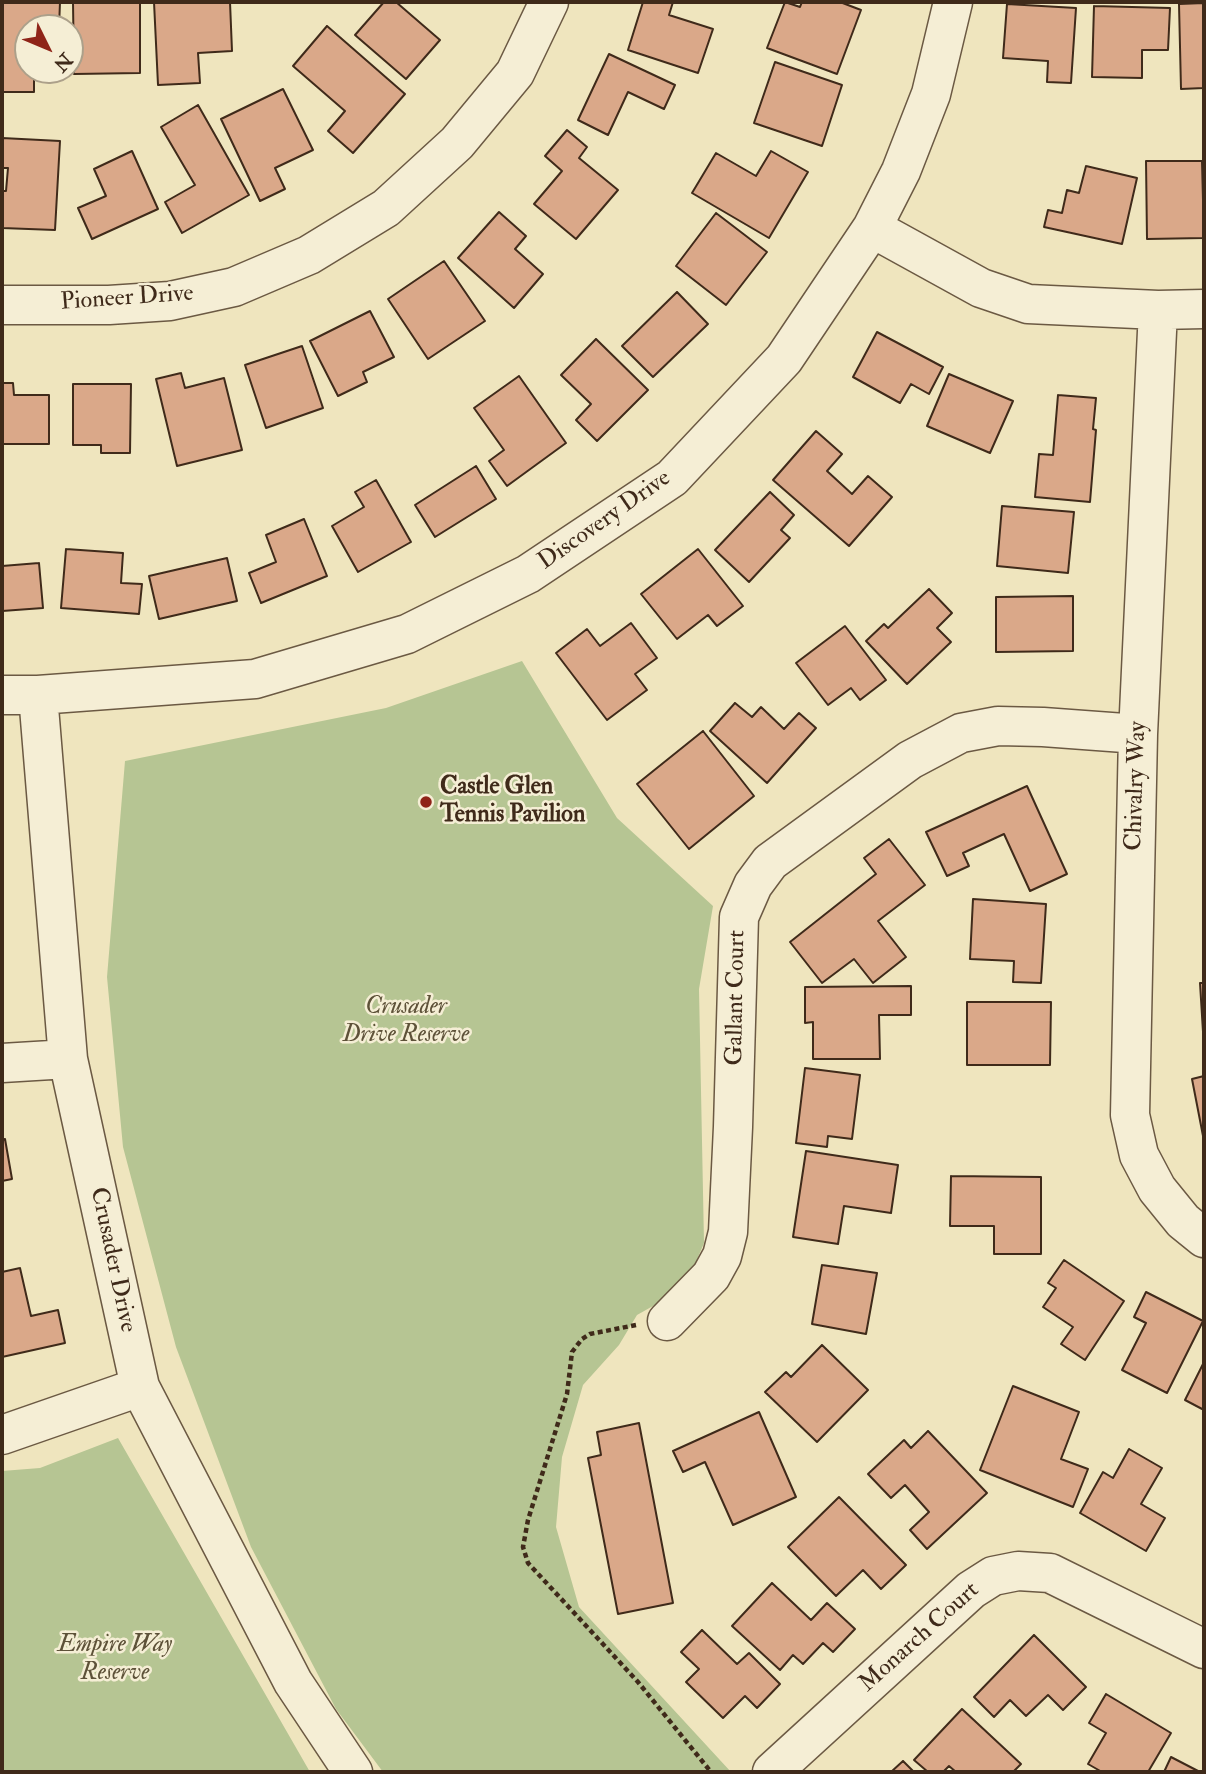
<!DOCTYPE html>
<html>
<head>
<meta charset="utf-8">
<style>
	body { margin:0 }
	#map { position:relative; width:1206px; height:1774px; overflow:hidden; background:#efe5be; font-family:"IM FELL Double Pica",serif }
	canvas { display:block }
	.frame { position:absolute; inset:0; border:4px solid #3f2a1a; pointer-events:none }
	.north { position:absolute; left:14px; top:14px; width:70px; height:70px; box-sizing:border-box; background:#f5eed5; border:2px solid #aca08a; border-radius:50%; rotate:133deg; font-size:19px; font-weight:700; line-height:28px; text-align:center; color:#3f2a1a }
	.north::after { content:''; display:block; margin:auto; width:24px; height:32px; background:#8f2418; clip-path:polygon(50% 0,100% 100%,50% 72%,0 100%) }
</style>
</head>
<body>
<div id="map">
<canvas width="1206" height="1774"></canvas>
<div class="frame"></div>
<div class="north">N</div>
</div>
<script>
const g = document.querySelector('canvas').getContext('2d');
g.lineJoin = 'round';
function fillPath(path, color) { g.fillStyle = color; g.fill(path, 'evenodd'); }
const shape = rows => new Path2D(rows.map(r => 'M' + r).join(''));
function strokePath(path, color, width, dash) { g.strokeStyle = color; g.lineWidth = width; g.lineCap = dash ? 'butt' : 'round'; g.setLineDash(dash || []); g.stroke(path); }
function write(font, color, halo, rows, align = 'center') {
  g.font = font + ' "IM FELL Double Pica",serif'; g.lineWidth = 5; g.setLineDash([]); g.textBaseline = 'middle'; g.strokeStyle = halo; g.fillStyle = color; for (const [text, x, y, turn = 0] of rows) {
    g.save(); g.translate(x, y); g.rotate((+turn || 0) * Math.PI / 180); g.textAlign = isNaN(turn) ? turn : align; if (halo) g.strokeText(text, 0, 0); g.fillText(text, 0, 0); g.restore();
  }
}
const green = shape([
	[522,661,617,818,713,906,699,989,704,1243,685,1288,637,1315,619,1345,583,1385,562,1457,556,1527,579,1607,731,1772,383,1772,336,1709,251,1547,176,1347,123,1147,107,977,125,761,386,708],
	[118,1438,310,1772,2,1772,2,1471,40,1468]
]);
const building = shape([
	[2,2,60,2,59,28,28,28,28,70,34,70,34,92,2,92,2,2],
	[73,2,140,2,140,73,74,74,73,2],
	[154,2,230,2,232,51,198,53,200,83,158,85,154,2],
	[384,2,396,2,440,40,406,79,355,35,384,2],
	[643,2,673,2,669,15,713,29,698,73,628,50,643,2],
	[785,2,800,7,802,2,840,2,861,10,837,74,767,48,785,2],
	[1204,3,1204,88,1181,89,1179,4,1204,3],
	[1007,4,1076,8,1071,83,1047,82,1048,61,1003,58,1007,4],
	[1094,6,1170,8,1168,50,1142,50,1142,78,1092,77,1094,6],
	[327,26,405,94,353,153,328,131,345,111,293,66,327,26],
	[609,54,675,85,664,109,628,92,608,135,578,120,609,54],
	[775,62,842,85,822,146,754,123,775,62],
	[283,89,313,150,275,168,285,189,260,201,221,119,283,89],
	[198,105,249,195,182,233,165,202,195,185,161,127,198,105],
	[567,130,587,147,579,158,618,190,576,239,534,204,562,171,545,156,567,130],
	[2,138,60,141,55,230,2,228,2,191,6,191,8,168,2,168,2,138],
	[132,151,158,209,92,239,78,208,106,196,94,169,132,151],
	[771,151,808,172,769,238,692,193,716,153,756,176,771,151],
	[1146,161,1202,161,1204,238,1147,239,1146,161],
	[1086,166,1137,178,1122,244,1044,227,1048,210,1062,213,1067,190,1079,193,1086,166],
	[499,212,526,236,515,249,543,274,514,308,458,258,499,212],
	[716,213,767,252,726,305,676,266,716,213],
	[444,261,485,321,428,359,388,299,444,261],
	[677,292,708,324,653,377,622,346,677,292],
	[370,311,394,357,363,372,367,382,338,396,310,341,370,311],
	[877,332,943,367,929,394,911,384,900,403,853,377,877,332],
	[596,339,648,390,597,441,576,420,591,404,561,375,596,339],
	[302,346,323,408,266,428,245,365,302,346],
	[181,373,185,388,224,378,242,450,177,466,156,379,181,373],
	[949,374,1013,401,990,453,927,426,949,374],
	[519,376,566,443,507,486,489,461,504,450,474,408,519,376],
	[2,383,13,383,14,395,49,395,49,444,2,444,2,383],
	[73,384,131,384,130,453,101,453,101,445,73,445,73,384],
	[1058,395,1096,398,1093,429,1096,430,1090,502,1035,497,1039,454,1053,455,1058,395],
	[816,431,842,454,827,471,852,494,868,476,892,497,849,546,773,480,816,431],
	[476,466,496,499,435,537,415,505,476,466],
	[376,480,411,542,358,572,332,526,364,507,355,492,376,480],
	[770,492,794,515,781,530,790,538,749,582,715,550,770,492],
	[1002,506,1074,512,1068,573,997,566,1002,506],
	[304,519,327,576,261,603,249,573,276,562,266,535,304,519],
	[66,549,123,553,121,583,142,584,139,614,61,608,66,549],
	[698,549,743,606,717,626,708,615,677,639,641,594,698,549],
	[227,558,237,601,159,619,149,576,227,558],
	[39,563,43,608,2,611,2,566,39,563],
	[929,589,952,613,937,628,951,642,907,684,866,641,884,624,888,628,929,589],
	[1073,596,1073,651,996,652,996,597,1073,596],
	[631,623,657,658,635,674,647,690,607,720,556,653,587,629,600,646,631,623],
	[845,626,886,680,860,700,851,688,828,705,796,663,845,626],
	[735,703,752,717,761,707,784,729,799,713,816,728,767,783,710,731,735,703],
	[703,731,754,796,689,849,637,784,703,731],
	[1027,786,1067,874,1030,891,1004,834,963,853,969,866,947,876,926,832,1027,786],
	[889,839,925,885,878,921,906,957,873,983,854,959,822,983,790,942,876,874,864,858,889,839],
	[973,899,1046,904,1041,983,1013,982,1014,961,970,959,973,899],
	[1200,983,1204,983,1204,1048,1200,983],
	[911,986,911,1015,879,1015,880,1059,813,1059,813,1022,805,1023,805,987,911,986],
	[967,1002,1051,1002,1050,1065,967,1065,967,1002],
	[805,1068,860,1075,852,1139,828,1136,827,1147,796,1143,805,1068],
	[1204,1076,1204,1141,1192,1079,1204,1076],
	[5,1139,12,1179,2,1181,2,1140,5,1139],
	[806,1151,898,1165,891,1213,844,1206,838,1244,793,1237,806,1151],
	[951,1176,1041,1177,1041,1254,994,1254,994,1226,950,1226,951,1176],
	[1064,1260,1124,1301,1085,1360,1061,1344,1073,1327,1043,1307,1056,1288,1048,1283,1064,1260],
	[822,1265,877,1273,866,1334,812,1324,822,1265],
	[20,1268,31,1316,58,1310,65,1343,2,1357,2,1272,20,1268],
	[1146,1292,1203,1321,1167,1393,1122,1370,1146,1323,1134,1317,1146,1292],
	[822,1345,868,1390,817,1442,765,1392,786,1372,791,1377,822,1345],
	[1204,1362,1204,1410,1185,1400,1204,1362],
	[1013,1386,1079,1412,1061,1459,1088,1469,1073,1507,980,1470,1013,1386],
	[759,1412,796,1497,733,1525,705,1462,683,1472,673,1451,759,1412],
	[639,1423,673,1603,618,1614,588,1458,601,1455,597,1432,639,1423],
	[928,1431,987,1493,927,1549,910,1530,929,1512,905,1485,891,1498,868,1474,904,1440,911,1448,928,1431],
	[1129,1449,1162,1468,1141,1504,1165,1518,1146,1551,1080,1513,1103,1472,1113,1478,1129,1449],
	[839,1497,906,1565,881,1589,863,1570,836,1596,788,1547,839,1497],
	[772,1583,811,1620,827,1603,855,1629,833,1652,823,1643,803,1664,793,1655,780,1670,732,1626,772,1583],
	[702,1630,737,1664,749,1653,780,1684,757,1708,745,1696,723,1718,686,1682,699,1669,681,1652,702,1630],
	[1034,1635,1086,1687,1063,1710,1048,1695,1026,1716,1010,1700,994,1717,974,1697,1034,1635],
	[1106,1694,1171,1733,1148,1772,1102,1772,1088,1764,1106,1733,1089,1723,1106,1694],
	[962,1709,1021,1764,1013,1772,956,1772,949,1766,943,1772,928,1772,914,1760,962,1709],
	[1171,1757,1200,1772,1164,1772,1171,1757],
	[903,1761,914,1772,891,1772,903,1761]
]);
const path = shape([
	[636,1325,590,1334,582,1339,572,1352,567,1394,528,1520,523,1547,528,1563,638,1682,711,1772]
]);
const minor = shape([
	[872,228,981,288,1028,304,1158,310,1204,309],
	[2,305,109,305,170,301,234,287,309,255,386,208,457,143,515,73,549,2],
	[1158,310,1138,734,1130,1115,1139,1155,1157,1189,1183,1221,1204,1238],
	[2,695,38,695,255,679,407,634,528,574,672,478,784,359,872,228,901,171,931,94,953,2],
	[38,695,68,1059,140,1387,293,1682,353,1772],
	[2,1063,68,1059],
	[667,1321,711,1276,722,1256,728,1232,733,1127,739,917,753,885,770,862,910,760,961,733,998,726,1043,727,1138,734],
	[2,1435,140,1387],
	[772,1772,971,1590,993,1576,1018,1571,1050,1573,1204,1649]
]);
const markers = [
	[426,802,7,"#8f2418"]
];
const streetNames = [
	["Pioneer Drive",127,299,-4],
	["Discovery Drive",605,521,-35],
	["Chivalry Way",1137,786,-88],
	["Gallant Court",737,998,-89],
	["Crusader Drive",112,1260,78],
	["Monarch Court",920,1638,-42]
];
const poiNames = [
	["Castle Glen",440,788],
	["Tennis Pavilion",440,816]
];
const parkNames = [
	["Crusader",406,1008],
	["Drive Reserve",406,1036],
	["Empire Way",115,1646],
	["Reserve",115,1674]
];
fillPath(green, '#b6c593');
fillPath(building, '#daa889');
strokePath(building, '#3f2a1a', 2);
strokePath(minor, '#6b5943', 41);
strokePath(path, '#3f2a1a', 4.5, [5, 3.5]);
strokePath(minor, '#f5eed5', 38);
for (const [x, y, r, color] of markers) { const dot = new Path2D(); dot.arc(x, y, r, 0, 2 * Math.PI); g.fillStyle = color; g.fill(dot); strokePath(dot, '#f5eed5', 2.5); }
write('24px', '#3f2a1a', '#f5eed5', streetNames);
write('bold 24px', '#3f2a1a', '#f5eed5', poiNames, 'left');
write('italic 24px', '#5d5138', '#f5eed5', parkNames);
</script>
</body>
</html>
